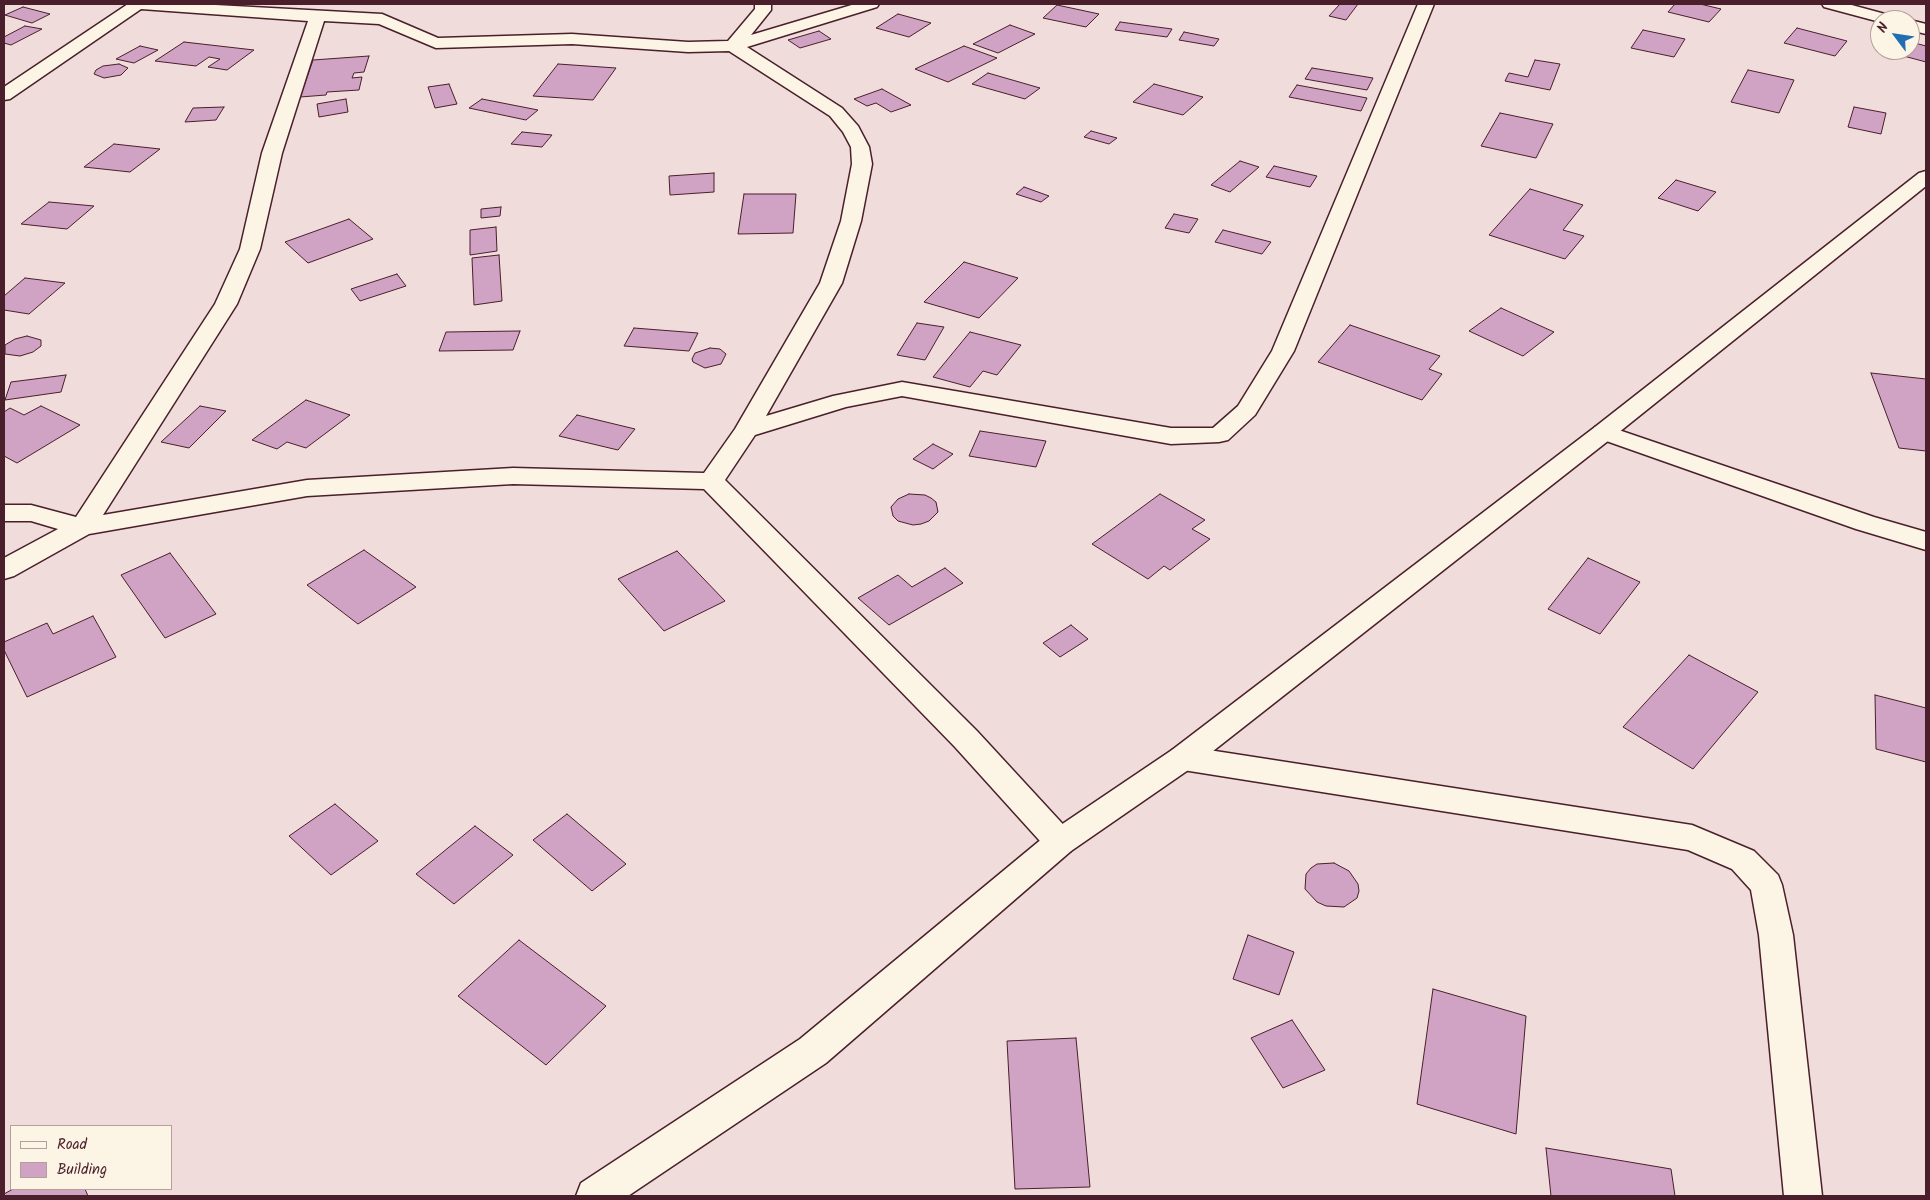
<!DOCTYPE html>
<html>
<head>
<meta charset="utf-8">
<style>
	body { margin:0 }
	#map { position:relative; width:1930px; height:1200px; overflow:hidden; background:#efdcdb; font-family:Kalam,sans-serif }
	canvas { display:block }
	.frame { position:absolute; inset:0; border:5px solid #4a1f2b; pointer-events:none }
	.legend { position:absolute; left:10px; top:1125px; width:162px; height:65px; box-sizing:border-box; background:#fcf5e5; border:1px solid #b59f9b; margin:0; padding:6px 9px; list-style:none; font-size:15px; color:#4a1f2b }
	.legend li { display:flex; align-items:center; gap:10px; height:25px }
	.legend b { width:25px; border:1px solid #b59f9b }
	.north { position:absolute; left:1870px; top:10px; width:50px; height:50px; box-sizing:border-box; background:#fcf5e5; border:1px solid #b59f9b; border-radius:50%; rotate:301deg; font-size:14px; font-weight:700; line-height:20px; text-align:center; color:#4a1f2b }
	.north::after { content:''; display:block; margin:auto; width:18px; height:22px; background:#1f6fb2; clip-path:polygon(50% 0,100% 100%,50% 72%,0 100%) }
</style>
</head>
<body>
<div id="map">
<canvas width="1930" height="1200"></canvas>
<div class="frame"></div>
<ul class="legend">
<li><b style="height:6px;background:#fcf5e5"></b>Road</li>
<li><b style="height:14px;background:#d0a2c4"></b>Building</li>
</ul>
<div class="north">N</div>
</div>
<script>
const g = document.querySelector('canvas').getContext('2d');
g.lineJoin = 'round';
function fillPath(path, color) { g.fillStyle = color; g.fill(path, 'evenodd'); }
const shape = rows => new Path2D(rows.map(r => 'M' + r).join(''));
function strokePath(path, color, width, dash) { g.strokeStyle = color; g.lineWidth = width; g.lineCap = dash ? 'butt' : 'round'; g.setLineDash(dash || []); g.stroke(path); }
const building = shape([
	[1340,4,1358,4,1346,20,1329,16,1340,4],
	[1675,4,1700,4,1721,9,1709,22,1668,12,1675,4],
	[1057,5,1099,14,1086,27,1043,18,1057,5],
	[23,7,50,14,32,23,5,15,23,7],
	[898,14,931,23,909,37,876,28,898,14],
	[1120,22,1172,29,1167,37,1115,30,1120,22],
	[1010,25,1035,34,998,53,973,44,1010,25],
	[25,26,42,29,11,45,4,43,4,37,25,26],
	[1797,28,1847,41,1835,56,1784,43,1797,28],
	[1643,30,1685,39,1674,57,1631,48,1643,30],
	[819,31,831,39,800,48,788,40,819,31],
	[1184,32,1219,39,1214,46,1179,40,1184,32],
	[184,42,254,50,227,70,208,67,220,59,209,57,196,66,155,61,184,42],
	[1911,42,1926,46,1926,62,1900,55,1905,50,1910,50,1911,42],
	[140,46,158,50,134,63,116,59,140,46],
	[964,46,997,58,948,82,915,69,964,46],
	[369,56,364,72,354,73,352,78,362,77,359,90,327,92,326,95,300,97,313,60,369,56],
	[1535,60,1560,64,1550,90,1505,81,1509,73,1528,77,1535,60],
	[119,64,128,68,121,75,104,78,94,74,96,70,103,66,119,64],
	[558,64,616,68,593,100,533,96,558,64],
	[1312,68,1373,78,1367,90,1305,79,1312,68],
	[1748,70,1794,80,1779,113,1731,102,1748,70],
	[988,73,1040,88,1025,99,972,84,988,73],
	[449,84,457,104,435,108,428,87,449,84],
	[1154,84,1203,97,1183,115,1133,102,1154,84],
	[1297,85,1367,98,1361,111,1289,97,1297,85],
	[882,89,911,105,891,112,876,103,867,106,854,99,882,89],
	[346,99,348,112,319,117,317,104,346,99],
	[482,99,538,110,526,120,469,108,482,99],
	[224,107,216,120,185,122,193,108,224,107],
	[1854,107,1886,113,1881,134,1848,127,1854,107],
	[1500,113,1553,124,1536,158,1481,146,1500,113],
	[1091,131,1117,138,1109,144,1084,137,1091,131],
	[522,132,552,135,542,147,511,144,522,132],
	[114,144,160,149,130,172,84,167,114,144],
	[1240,161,1259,167,1230,192,1211,185,1240,161],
	[1274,166,1317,176,1310,187,1266,177,1274,166],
	[714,173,714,192,670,195,669,176,714,173],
	[1676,180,1716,192,1698,211,1658,198,1676,180],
	[1024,187,1049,196,1041,202,1016,194,1024,187],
	[1530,189,1583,205,1563,230,1584,236,1565,259,1489,235,1530,189],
	[744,194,796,194,793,233,738,234,744,194],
	[49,202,94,206,67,229,21,224,49,202],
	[501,207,500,216,481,218,481,209,501,207],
	[1174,214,1198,219,1189,233,1165,228,1174,214],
	[349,219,373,239,308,263,285,242,349,219],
	[496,227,497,251,470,255,470,230,496,227],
	[1223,230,1271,242,1262,254,1215,242,1223,230],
	[499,255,502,301,474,305,472,258,499,255],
	[964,262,1018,278,979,318,924,302,964,262],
	[397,274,406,286,360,301,351,289,397,274],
	[25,278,65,283,29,314,4,310,4,296,25,278],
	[1501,308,1554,332,1523,356,1469,331,1501,308],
	[917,323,944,327,925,360,897,355,917,323],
	[1350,325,1440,356,1429,369,1442,374,1422,400,1318,362,1350,325],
	[634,328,698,333,689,351,624,346,634,328],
	[520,331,513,350,439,351,446,332,520,331],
	[970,332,1021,345,997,375,983,371,970,387,933,377,970,332],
	[27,336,41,340,41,346,33,352,20,356,5,354,5,345,15,339,27,336],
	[710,348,720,349,726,354,721,364,705,368,693,362,692,359,695,353,710,348],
	[1871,373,1926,379,1926,451,1899,448,1871,373],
	[66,375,61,392,5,400,11,382,66,375],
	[306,400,350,415,306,448,287,442,277,449,252,440,306,400],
	[41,406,80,425,17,463,4,456,4,412,10,408,24,415,41,406],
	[200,406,226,411,189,448,161,442,200,406],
	[577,415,635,429,618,450,559,436,577,415],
	[980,431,1046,441,1036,467,969,456,980,431],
	[933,444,953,454,933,469,913,459,933,444],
	[909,494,925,495,931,498,936,502,938,512,929,521,921,524,913,525,898,521,893,516,891,507,898,499,909,494],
	[1160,494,1205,520,1192,529,1210,539,1170,570,1164,566,1148,579,1092,544,1160,494],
	[364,550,416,587,358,624,307,585,364,550],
	[677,551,725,601,664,631,618,579,677,551],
	[170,553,216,614,165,638,121,575,170,553],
	[1588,558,1640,582,1600,634,1548,609,1588,558],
	[945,568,963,583,889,625,858,598,898,575,912,587,945,568],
	[93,616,116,657,27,697,4,650,4,642,47,623,53,634,93,616],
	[1071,625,1088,639,1060,657,1043,643,1071,625],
	[1689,655,1758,692,1693,769,1623,727,1689,655],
	[1875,695,1926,708,1926,762,1876,749,1875,695],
	[335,804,378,841,331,875,289,836,335,804],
	[567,814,626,864,592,891,533,840,567,814],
	[475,826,513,855,454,904,416,874,475,826],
	[1334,863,1349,871,1358,884,1359,891,1357,898,1344,907,1326,906,1317,902,1305,889,1306,874,1311,868,1317,864,1334,863],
	[1248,935,1294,952,1279,995,1233,979,1248,935],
	[519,940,606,1006,546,1065,458,996,519,940],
	[1433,989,1526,1016,1516,1134,1417,1104,1433,989],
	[1292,1020,1325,1070,1283,1088,1251,1038,1292,1020],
	[1076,1038,1090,1187,1015,1189,1007,1041,1076,1038],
	[1546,1148,1671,1169,1675,1196,1551,1196,1546,1148],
	[13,1189,85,1189,88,1196,4,1196,4,1194,13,1189]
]);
const minor = shape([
	[128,4,197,4,382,14,438,38,572,34,688,42,728,41,755,9,755,4,771,4,771,10,751,35,855,4,879,4,877,7,747,47,842,108,858,126,869,147,872,164,861,221,842,283,766,416,833,396,902,382,1171,428,1213,428,1238,406,1272,351,1418,4,1434,4,1294,351,1255,415,1228,440,1219,442,1171,444,902,396,846,407,755,435,725,480,977,731,1071,833,1076,842,1071,851,1060,855,1049,851,955,747,704,489,513,484,307,496,89,534,14,576,4,579,4,558,58,529,31,521,4,521,4,505,31,505,76,517,215,304,240,249,262,153,308,21,141,9,10,99,4,100,4,87,128,4],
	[324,21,379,24,436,48,572,44,688,52,729,51,830,116,843,132,851,147,852,164,841,221,820,283,735,429,704,473,513,468,307,480,103,515,237,304,260,249,282,153,324,21],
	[1822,4,1848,4,1896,17,1898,20,1880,20,1880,22,1824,7,1822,4],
	[1910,20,1926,24,1926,34,1910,30,1910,20],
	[1604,425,1874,517,1926,532,1926,550,1856,529,1595,437,1592,432,1595,427,1604,425],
	[1183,746,1692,825,1754,851,1778,875,1782,885,1793,935,1822,1196,1784,1196,1759,935,1751,890,1732,869,1688,850,1183,770,1172,766,1168,758,1172,750,1183,746]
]);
const tertiary = shape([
	[1926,171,1926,186,1613,437,1194,766,1071,851,826,1063,628,1196,576,1196,581,1183,800,1039,1049,833,1172,750,1595,427,1919,173,1926,171]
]);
fillPath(building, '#d0a2c4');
strokePath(building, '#4a1f2b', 1);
strokePath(minor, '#4a1f2b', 3);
strokePath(tertiary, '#4a1f2b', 3);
fillPath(minor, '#fcf5e5');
fillPath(tertiary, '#fcf5e5');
</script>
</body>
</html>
